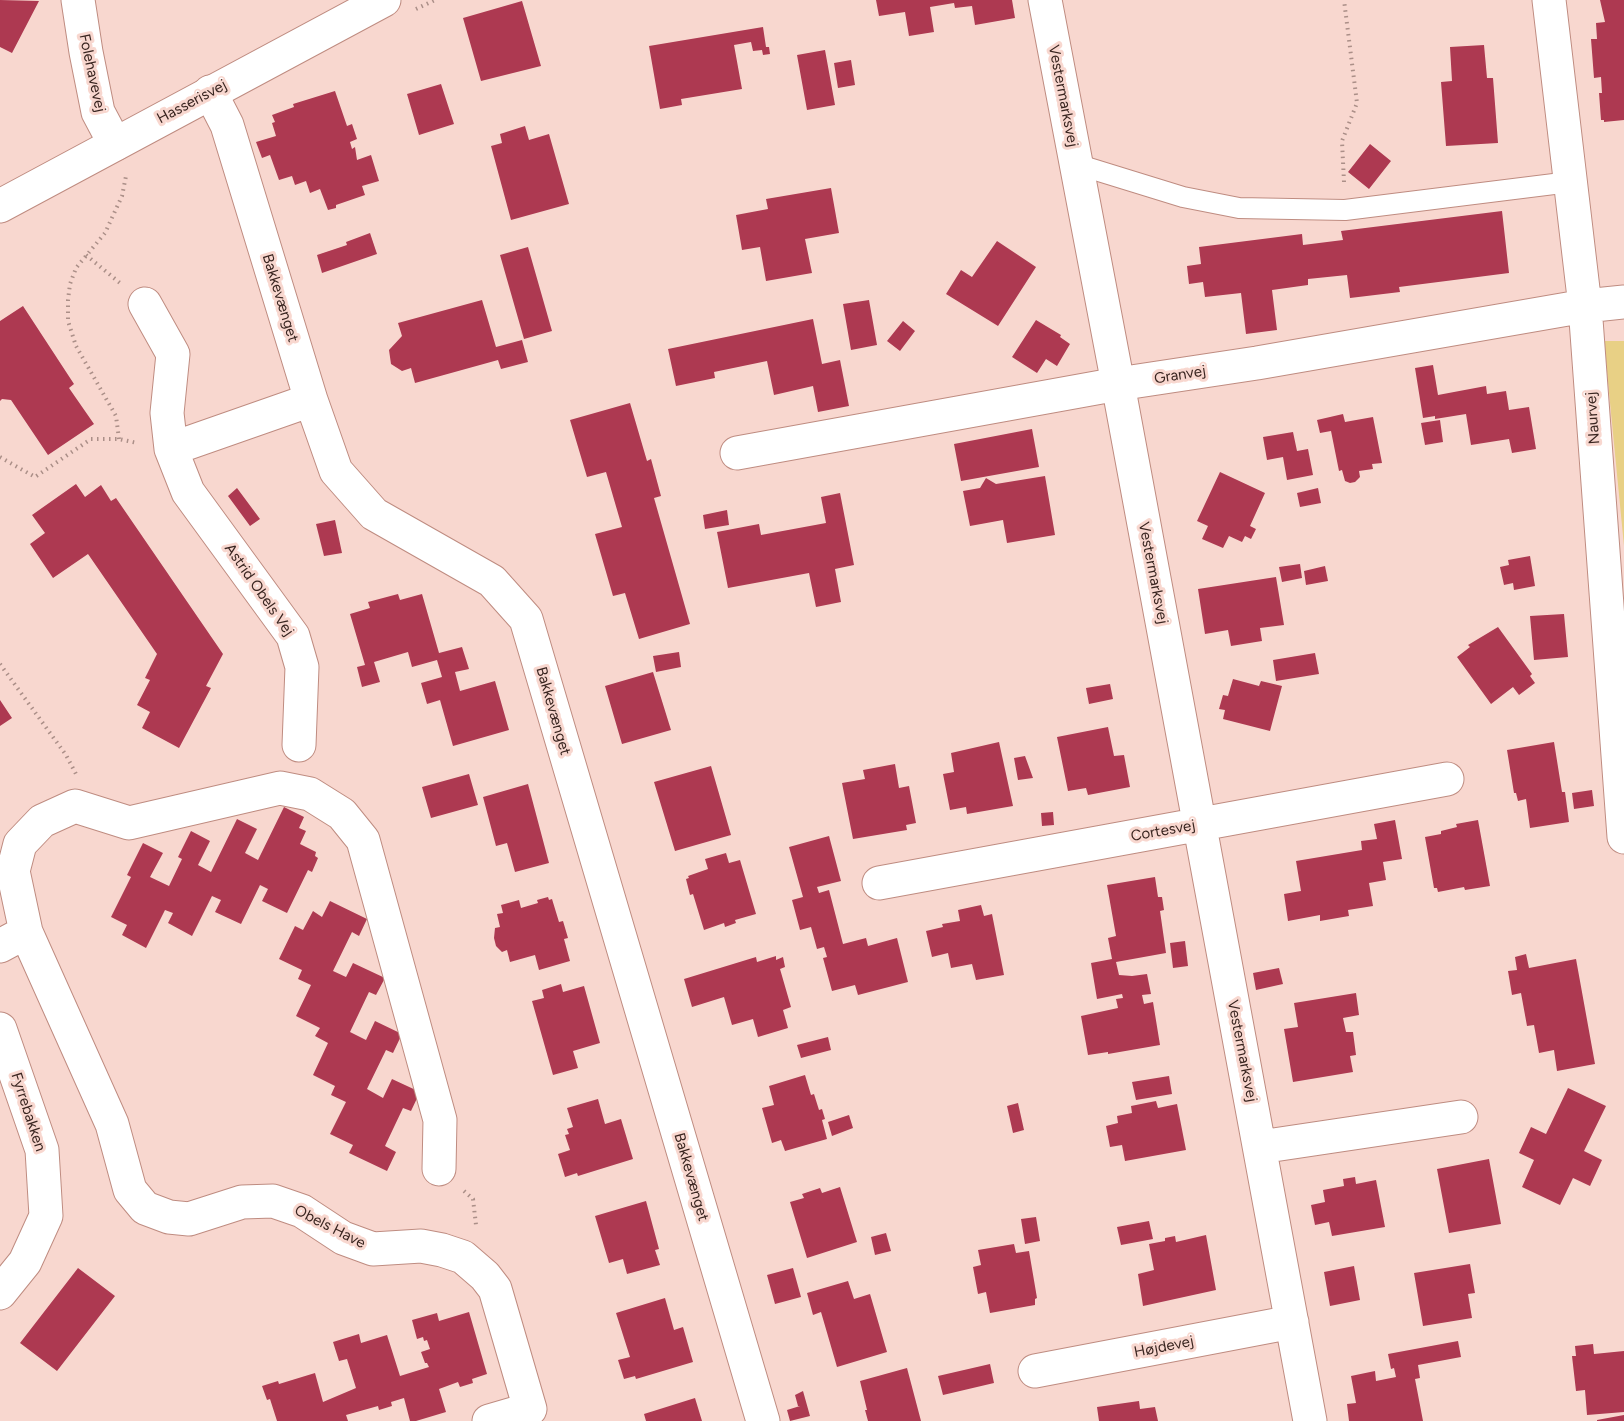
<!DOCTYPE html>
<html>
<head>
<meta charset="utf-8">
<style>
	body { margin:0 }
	canvas { display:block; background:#f8d7cf }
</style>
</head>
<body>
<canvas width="1624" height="1421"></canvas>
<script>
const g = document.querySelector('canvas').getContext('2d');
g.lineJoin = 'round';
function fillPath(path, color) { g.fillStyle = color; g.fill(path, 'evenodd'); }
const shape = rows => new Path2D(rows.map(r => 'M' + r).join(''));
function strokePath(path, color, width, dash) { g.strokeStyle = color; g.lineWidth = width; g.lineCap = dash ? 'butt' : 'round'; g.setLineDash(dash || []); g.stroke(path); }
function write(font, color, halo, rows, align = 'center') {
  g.font = font + ' Figtree,sans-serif'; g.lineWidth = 6; g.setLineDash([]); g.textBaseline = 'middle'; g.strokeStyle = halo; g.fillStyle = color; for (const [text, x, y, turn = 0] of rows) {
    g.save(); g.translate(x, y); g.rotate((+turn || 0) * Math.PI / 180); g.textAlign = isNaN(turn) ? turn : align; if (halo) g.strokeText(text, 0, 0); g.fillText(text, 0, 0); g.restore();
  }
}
const green = shape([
	[1604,341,1624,341,1624,546]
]);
const building = shape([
	[0,0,39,1,12,53,0,47],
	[876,0,1012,0,1015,18,975,25,972,6,955,8,954,3,930,7,934,32,909,36,905,12,879,16],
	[1600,0,1624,0,1624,120,1604,122,1604,120,1601,120,1599,93,1602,93,1601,77,1594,78,1591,39,1597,39,1596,23,1605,22],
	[522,1,541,66,481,81,463,18],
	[763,27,766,47,769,47,770,54,763,55,762,50,753,51,751,42,734,45,742,89,681,99,682,105,660,109,649,46],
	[1484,45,1487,78,1493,78,1498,143,1446,146,1441,82,1452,81,1450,47],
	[825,50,835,105,807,110,797,55],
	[851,60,855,85,838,88,834,63],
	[441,84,454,124,419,135,407,94],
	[335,91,347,126,352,124,357,139,350,142,352,149,355,147,357,160,371,155,379,181,362,186,365,195,336,205,336,208,328,210,320,189,310,193,306,181,295,185,292,176,279,180,270,155,262,158,256,142,276,136,272,123,275,122,272,115,294,107,293,104],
	[525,126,529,140,549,134,569,204,511,220,491,146,502,143,500,134],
	[1370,144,1391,161,1369,189,1348,172],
	[831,188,839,233,805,239,812,273,766,281,760,247,742,250,736,215,768,209,766,199],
	[1502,211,1509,273,1399,287,1400,292,1350,298,1347,275,1308,279,1308,285,1272,290,1277,330,1246,334,1241,293,1205,297,1203,282,1189,284,1187,266,1201,264,1199,247,1302,234,1303,245,1343,240,1341,231],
	[370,233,377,254,322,273,317,255,347,245,346,242],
	[997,241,1036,267,998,326,946,294,961,270,972,277],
	[528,247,552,331,524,339,500,255],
	[482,300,496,347,522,340,528,362,501,369,498,360,415,383,411,368,402,371,391,364,389,350,402,336,398,323],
	[869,300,877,345,851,350,843,304],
	[23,306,74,384,69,388,94,424,48,455,11,400,2,399,0,401,0,321],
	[813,319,822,364,840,360,849,406,818,412,813,386,774,395,767,361,714,372,715,378,676,386,668,349],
	[1036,320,1061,335,1060,337,1070,344,1057,366,1046,359,1037,373,1012,357],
	[903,321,915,331,900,351,887,341],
	[1433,365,1438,395,1486,386,1487,394,1506,391,1509,410,1529,407,1536,449,1512,453,1509,439,1471,445,1466,414,1435,419,1435,416,1423,418,1415,368],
	[630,403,647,461,651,459,661,496,654,498,690,624,639,639,625,593,613,596,595,534,622,527,606,472,587,477,570,420],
	[1343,414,1345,422,1373,417,1382,463,1372,464,1373,469,1359,471,1360,477,1355,482,1350,483,1345,481,1342,470,1339,471,1331,431,1320,433,1317,420],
	[1440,420,1443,442,1425,445,1421,423],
	[1032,429,1039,467,961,481,954,444],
	[1293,432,1297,451,1308,449,1313,475,1287,480,1283,457,1267,460,1263,437],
	[1220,472,1265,493,1250,526,1256,529,1251,539,1245,536,1242,542,1229,536,1223,548,1202,539,1208,526,1197,521],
	[1045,476,1055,535,1007,543,1003,520,970,526,963,491,980,488,986,478,996,484],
	[76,484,85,497,101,485,111,501,116,498,223,654,206,686,211,688,179,748,142,728,150,712,137,705,150,680,145,678,157,654,88,554,53,578,30,544,45,533,32,515],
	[237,488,260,519,250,526,228,496],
	[1318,488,1321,503,1300,507,1297,493],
	[840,493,854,565,835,569,841,602,816,607,809,573,728,588,717,532,759,524,761,535,826,523,821,497],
	[727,510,729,525,705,529,703,515],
	[335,520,342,553,324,556,316,524],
	[1530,556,1535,586,1514,590,1513,583,1504,585,1500,567,1509,565,1508,560],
	[1300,564,1302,578,1282,582,1279,567],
	[1325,566,1328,581,1306,585,1304,571],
	[1276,577,1284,625,1260,628,1262,641,1231,646,1228,630,1205,634,1198,589],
	[398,594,400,600,422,594,439,653,462,647,469,669,455,672,460,691,495,681,509,730,453,746,440,700,427,704,421,683,442,677,437,660,412,667,408,652,374,662,380,682,362,687,357,667,365,665,350,614,370,608,368,602],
	[1564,614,1568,657,1534,660,1530,616],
	[1498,627,1532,674,1530,676,1535,683,1519,695,1513,687,1491,704,1457,657,1470,647,1468,645],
	[679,652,681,667,656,672,653,656],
	[1315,653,1319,674,1276,681,1273,660],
	[653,672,671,730,622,744,605,686],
	[1233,679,1259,686,1261,681,1282,686,1270,731,1223,719,1225,710,1219,709,1223,695,1228,696],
	[1110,684,1113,699,1089,704,1086,688],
	[0,700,12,718,0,726],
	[1108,727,1114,756,1124,755,1130,787,1088,795,1086,788,1068,791,1057,737],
	[999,742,1013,806,967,814,966,807,950,810,943,774,954,772,951,753],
	[1554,742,1562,792,1565,792,1569,822,1530,828,1526,799,1518,801,1516,793,1514,793,1507,750],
	[1025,756,1033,778,1018,780,1014,758],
	[895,764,899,788,909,786,916,823,906,825,907,830,853,839,842,783,865,779,863,770],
	[711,766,731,835,675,851,654,782],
	[469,774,478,805,431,818,422,787],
	[528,784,549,863,515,872,507,843,496,846,483,797],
	[1592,790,1594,806,1574,809,1572,793],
	[284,807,304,817,299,828,306,831,300,844,316,852,315,856,318,858,312,872,308,870,287,913,262,901,268,889,260,885,241,924,215,912,221,900,212,896,192,936,168,923,173,913,165,910,146,948,122,935,127,925,111,917,131,877,127,875,143,843,163,853,150,877,169,886,182,859,178,857,191,831,210,841,198,865,211,872,237,819,257,829,245,853,258,860],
	[1053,812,1054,825,1042,826,1041,813],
	[1395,820,1402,859,1383,862,1386,880,1369,883,1373,906,1348,910,1349,916,1320,921,1320,915,1288,921,1284,894,1301,891,1296,861,1362,850,1361,841,1377,839,1374,824],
	[1478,820,1490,886,1465,890,1464,887,1438,892,1437,888,1434,888,1425,837,1441,834,1441,831,1457,827,1456,824],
	[829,836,841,881,817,887,819,893,829,890,843,944,866,938,868,946,897,938,908,982,858,995,855,985,832,991,823,958,827,957,824,947,817,949,811,927,800,930,792,900,803,897,789,847],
	[726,853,729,863,740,860,756,914,735,920,736,923,725,927,724,923,704,930,693,894,690,895,686,879,689,878,688,876,708,869,705,859],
	[1155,877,1158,897,1162,897,1164,910,1160,911,1166,953,1116,962,1119,975,1132,976,1147,974,1151,994,1142,995,1144,1004,1153,1002,1160,1045,1108,1054,1108,1052,1088,1055,1081,1016,1118,1008,1116,999,1123,998,1122,994,1097,999,1091,963,1112,959,1108,938,1116,936,1107,885],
	[548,897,549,900,552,899,559,922,563,921,568,938,564,939,570,961,539,970,535,955,510,962,507,950,502,952,496,946,494,938,495,928,500,927,497,914,503,913,501,905,519,900,521,908,538,903,537,900],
	[330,901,367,919,359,936,352,932,333,971,346,977,353,963,385,978,376,995,369,992,350,1032,366,1040,375,1021,402,1034,393,1053,386,1050,367,1089,383,1098,392,1079,420,1092,411,1111,403,1108,385,1146,396,1152,387,1171,349,1153,353,1145,330,1134,346,1102,331,1095,335,1086,313,1075,328,1043,315,1036,320,1028,296,1016,311,985,298,979,302,970,279,959,295,926,303,930,313,911,322,917],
	[981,905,984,916,992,914,1004,975,976,980,972,964,951,968,948,953,932,957,926,931,943,927,942,924,960,921,958,910],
	[1185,941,1188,966,1173,968,1170,943],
	[1526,954,1529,968,1576,959,1595,1064,1557,1071,1554,1050,1539,1053,1534,1025,1527,1026,1521,993,1512,995,1508,971,1517,970,1515,957],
	[776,956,776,960,783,957,785,967,780,969,791,1007,783,1010,788,1028,758,1037,753,1019,732,1025,724,997,692,1007,684,979,756,957,757,962],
	[1279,968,1283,984,1256,990,1253,973],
	[561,984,563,992,584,986,600,1043,573,1051,578,1068,553,1075,532,1001,544,998,542,990],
	[1356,993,1359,1015,1343,1018,1346,1032,1353,1032,1356,1055,1350,1056,1353,1072,1293,1082,1284,1029,1298,1027,1294,1003],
	[828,1037,831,1050,801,1058,797,1045],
	[805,1075,811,1095,814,1094,819,1110,822,1109,825,1119,822,1120,827,1139,785,1151,781,1140,772,1143,762,1108,774,1105,769,1086],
	[1169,1076,1172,1094,1136,1100,1132,1082],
	[1568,1088,1606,1106,1584,1151,1602,1160,1590,1186,1573,1178,1560,1205,1522,1187,1534,1160,1519,1153,1531,1127,1546,1134],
	[598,1099,605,1124,621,1119,633,1159,578,1176,577,1173,565,1177,558,1154,570,1150,565,1135,569,1134,567,1129,573,1127,567,1108],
	[1156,1101,1158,1108,1177,1104,1186,1150,1125,1161,1122,1145,1110,1147,1106,1126,1118,1123,1117,1116,1132,1113,1131,1106],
	[1018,1103,1024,1130,1013,1133,1007,1106],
	[849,1115,853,1128,832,1136,828,1122],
	[1489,1159,1501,1224,1449,1233,1437,1169],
	[1355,1177,1356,1184,1376,1180,1385,1227,1332,1236,1329,1222,1315,1225,1311,1205,1325,1202,1323,1190,1344,1186,1343,1179],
	[840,1187,857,1242,807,1258,790,1202,804,1198,802,1194,820,1188,822,1193],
	[646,1201,659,1249,655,1250,660,1265,627,1274,623,1259,609,1263,595,1216],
	[1036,1217,1040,1241,1025,1244,1021,1219],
	[1149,1221,1153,1239,1121,1245,1117,1227],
	[886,1233,891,1251,875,1255,871,1237],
	[1206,1235,1216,1290,1143,1306,1138,1274,1154,1270,1149,1244,1165,1241,1165,1238,1175,1236,1176,1242],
	[1014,1244,1016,1253,1029,1251,1037,1298,1035,1299,1035,1305,990,1313,986,1292,978,1294,973,1267,981,1265,978,1250],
	[1470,1264,1475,1293,1468,1294,1472,1318,1423,1326,1414,1273],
	[1354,1266,1360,1300,1330,1306,1324,1272],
	[78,1268,115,1296,57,1371,20,1343],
	[793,1268,801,1297,775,1304,767,1275],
	[848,1281,854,1299,870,1294,887,1352,837,1367,821,1312,813,1315,807,1293],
	[665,1298,674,1330,683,1327,693,1362,636,1379,635,1376,624,1379,618,1360,630,1357,616,1313],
	[469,1312,487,1374,472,1379,473,1383,460,1387,458,1382,439,1389,446,1412,416,1421,410,1421,404,1398,391,1402,392,1406,379,1410,378,1406,346,1415,348,1421,277,1421,270,1399,267,1400,262,1386,278,1381,279,1384,315,1373,323,1402,356,1388,347,1359,339,1361,333,1342,359,1334,361,1343,387,1335,400,1376,429,1367,427,1363,425,1363,421,1352,430,1349,427,1340,424,1341,423,1337,417,1339,412,1320,437,1313,439,1321],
	[1458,1341,1461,1357,1418,1365,1420,1378,1415,1379,1423,1421,1349,1421,1347,1404,1356,1403,1351,1376,1375,1371,1376,1381,1396,1377,1394,1368,1391,1369,1388,1354],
	[1593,1344,1594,1354,1624,1351,1624,1412,1587,1415,1585,1390,1576,1391,1572,1356,1576,1356,1575,1346],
	[990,1364,994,1383,943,1395,938,1376],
	[907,1368,921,1421,868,1421,865,1410,867,1410,860,1381],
	[803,1391,810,1416,790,1421,787,1410,800,1406,798,1406,795,1395],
	[695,1398,702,1421,646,1421,644,1414],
	[1139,1401,1140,1409,1155,1407,1158,1421,1099,1421,1097,1407],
	[1624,1415,1624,1421,1597,1421,1597,1420]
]);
const path = shape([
	[416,9,435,0],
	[1344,182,1342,141,1357,103,1344,0],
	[86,255,120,283],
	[119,439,116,416,76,346,68,321,68,300,70,284,76,268,105,233,122,196,126,176],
	[0,457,35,477,91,439,119,439,137,443],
	[0,664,66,755,76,774],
	[464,1191,473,1199,476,1225]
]);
const lane = shape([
	[1076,164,1183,197,1239,208,1345,210,1570,182]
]);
const street = shape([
	[78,0,86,52,98,112,115,144],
	[1045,0,1118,384,1310,1421],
	[1549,0,1585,306,1624,837],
	[210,92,227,125,311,400,336,471,374,514,492,581,526,619,763,1421],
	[145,304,173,354,167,413,171,449,188,492,293,636,302,667,299,745],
	[171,449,311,400],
	[737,453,1118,384,1257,363,1585,306,1624,302],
	[879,883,1447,779],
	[0,946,26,932],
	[0,1029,42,1150,46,1216,25,1262,0,1293],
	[1260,1147,1461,1117],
	[439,1169,440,1120,363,840,342,814,310,794,280,788,129,823,75,806,42,821,20,844,13,871,26,932,112,1124,130,1190,145,1208,169,1217,189,1219,242,1202,273,1201,302,1211,343,1238,373,1249,421,1246,442,1250,463,1257,485,1276,495,1289,530,1409,489,1421],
	[1035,1371,1292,1322]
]);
const secondary = shape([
	[0,206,384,0]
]);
const streetNames = [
	["Folehavevej",92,73,78],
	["Vestermarksvej",1063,96,79],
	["Hasserisvej",192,102,-28],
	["Bakkevænget",280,298,73],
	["Granvej",1180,375,-9],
	["Naurvej",1593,418,-94],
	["Vestermarksvej",1153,573,79],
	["Astrid Obels Vej",259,590,55],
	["Bakkevænget",553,711,74],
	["Cortesvej",1163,831,-10],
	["Vestermarksvej",1242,1051,79],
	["Fyrrebakken",28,1112,72],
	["Bakkevænget",691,1177,74],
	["Obels Have",330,1227,27],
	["Højdevej",1164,1347,-11]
];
fillPath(green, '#e8d085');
fillPath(building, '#ad3951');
strokePath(lane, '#bf8c81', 22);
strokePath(street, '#bf8c81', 35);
strokePath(secondary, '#bf8c81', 35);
strokePath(path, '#ab8f88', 4, [1.5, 4.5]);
strokePath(lane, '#fff', 20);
strokePath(street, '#fff', 33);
strokePath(secondary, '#fff', 33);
write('15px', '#392520', '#f8d7cf', streetNames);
</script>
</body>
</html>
